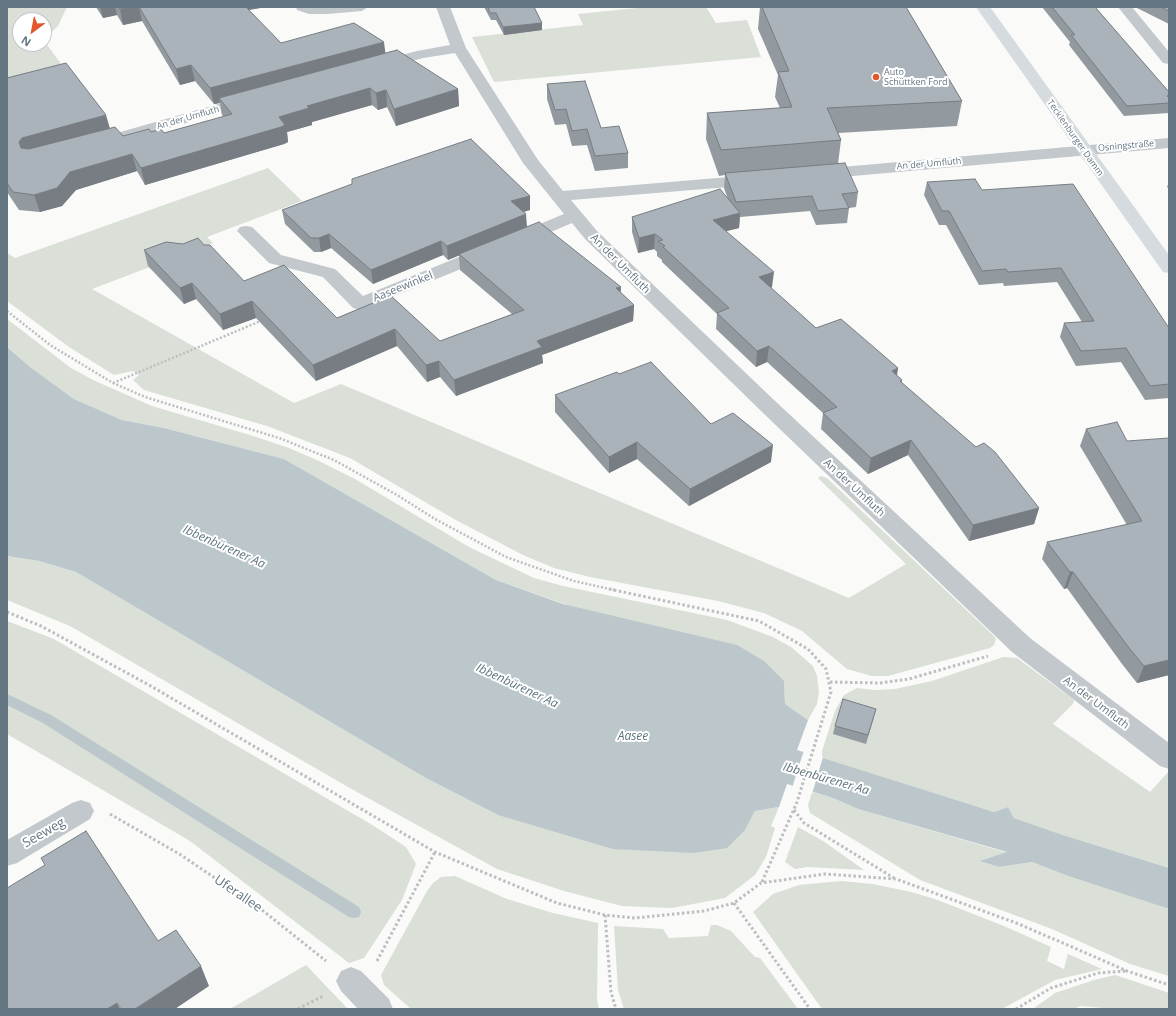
<!DOCTYPE html>
<html>
<head>
<meta charset="utf-8">
<style>
	body { margin:0 }
	#map { position:relative; width:1176px; height:1016px; overflow:hidden; background:#fafaf8; font-family:"Open Sans",sans-serif }
	canvas { display:block }
	.frame { position:absolute; inset:0; border:8px solid #657683; pointer-events:none }
	.north { position:absolute; left:12px; top:12px; width:40px; height:40px; box-sizing:border-box; background:#fff; border:1px solid #c1c8cd; border-radius:50%; rotate:212deg; font-size:11px; font-weight:700; line-height:16px; text-align:center; color:#657683 }
	.north::after { content:''; display:block; margin:auto; width:14px; height:18px; background:#e4572e; clip-path:polygon(50% 0,100% 100%,50% 72%,0 100%) }
</style>
</head>
<body>
<div id="map">
<canvas width="1176" height="1016"></canvas>
<div class="frame"></div>
<div class="north">N</div>
</div>
<script>
const g = document.querySelector('canvas').getContext('2d');
g.lineJoin = 'round';
function fillPath(path, color) { g.fillStyle = color; g.fill(path, 'evenodd'); }
const shape = rows => new Path2D(rows.map(r => 'M' + r).join(''));
function strokePath(path, color, width, dash) { g.strokeStyle = color; g.lineWidth = width; g.lineCap = dash ? 'butt' : 'round'; g.setLineDash(dash || []); g.stroke(path); }
function write(font, color, halo, rows, align = 'center') {
  g.font = font + ' "Open Sans",sans-serif'; g.lineWidth = 4; g.setLineDash([]); g.textBaseline = 'middle'; g.strokeStyle = halo; g.fillStyle = color; for (const [text, x, y, turn = 0] of rows) {
    g.save(); g.translate(x, y); g.rotate((+turn || 0) * Math.PI / 180); g.textAlign = isNaN(turn) ? turn : align; if (halo) g.strokeText(text, 0, 0); g.fillText(text, 0, 0); g.restore();
  }
}
const green = shape([
	[7,7,67,7,58,26,44,39,44,20,20,20,20,44,44,44,44,41,68,73,7,92],
	[647,7,706,7,716,23,747,20,761,57,494,82,472,37,583,25,578,14],
	[268,168,302,201,207,237,213,243,92,289,294,403,341,384,849,598,906,564,818,478,821,476,827,478,996,638,994,645,990,648,888,676,872,676,847,669,802,631,764,613,718,601,590,577,554,568,523,555,454,519,350,458,267,426,144,390,133,380,139,375,133,371,114,375,69,347,7,301,7,253,15,258],
	[7,319,71,368,93,380,152,406,250,435,289,448,319,461,355,479,469,547,534,578,563,586,727,620,773,637,791,647,813,666,817,676,819,692,817,704,808,720,785,704,784,681,496,580,284,459,164,428,122,420,74,399,30,367,7,347],
	[7,556,39,561,76,572,424,777,498,815,745,830,755,811,779,807,771,826,775,828,766,857,755,875,725,898,672,908,622,906,564,891,497,869,348,787,70,626,7,600],
	[7,621,54,639,374,826,406,847,416,864,402,900,364,958,349,963,190,841,7,734],
	[1003,657,1017,658,1074,700,1073,704,1053,724,1150,792,1169,771,1169,868,1063,835,1014,818,1008,807,994,812,822,759,822,751,835,711,844,695,857,688,875,690,895,689,932,681],
	[812,792,833,798,858,809,1008,853,981,861,999,867,1032,862,1068,876,1169,909,1169,976,1130,964,1052,929,920,880,810,813,808,805],
	[798,827,823,841,864,870,807,867,795,869,785,862],
	[455,876,507,899,553,913,598,923,597,1000,599,1009,411,1009,384,985,381,975,427,891,433,883,441,877],
	[841,881,873,884,911,892,935,899,1004,926,1051,947,1047,961,1064,969,1068,954,1102,969,1055,980,1002,1009,822,1009,753,912,773,894,799,885],
	[711,925,717,925,731,931,755,957,760,958,798,1009,624,1009,618,990,614,926,663,929,669,938,708,936],
	[306,965,348,1009,230,1009],
	[1115,975,1169,993,1169,1009,1114,1009,1081,1006,1073,1009,1033,1009,1055,993,1094,980]
]);
const water = shape([
	[7,347,30,367,74,399,122,420,164,428,284,459,496,580,563,604,737,645,764,661,784,681,785,704,808,720,797,750,994,812,1008,807,1014,818,1063,835,1169,868,1169,909,1068,876,1032,862,999,867,980,861,1007,852,858,809,833,798,787,784,779,807,755,811,745,830,727,848,694,853,613,849,498,815,424,777,76,572,39,561,7,556]
]);
const pier = shape([
	[804,750,823,757,812,794,792,788]
]);
const stream = shape([
	[7,694,51,715,359,907,361,912,359,917,354,918,349,917,43,723,7,705,7,694]
]);
const pathFar1 = shape([
	[7,311,50,345,113,383,145,397,279,438,334,460,397,495,435,519,506,557,574,581,614,590],
	[113,383,263,320]
]);
const path = shape([
	[609,589,759,621,808,649,826,669,831,692,797,802,762,882],
	[7,612,41,626,149,685,435,852,557,903,605,915,635,918,704,911,734,903,761,883,825,874,896,879,1019,924,1127,971,1169,985],
	[830,682,880,683,909,679,988,656],
	[794,810,804,823,894,878],
	[110,814,181,855,262,910,326,961],
	[734,903,810,1009],
	[605,915,611,992,616,1009],
	[377,961,435,852],
	[298,1009,323,996],
	[1016,1009,1051,988,1098,973,1126,971]
]);
const lane = shape([
	[296,7,368,7,362,11,327,14,309,14,297,10,296,7]
]);
const street = shape([
	[436,7,450,7,466,48,538,160,563,191,753,175,759,176,761,180,759,184,753,185,571,200,597,231,774,400,1030,638,1169,743,1169,769,1160,766,1012,652,760,410,585,239,572,223,525,243,519,244,513,243,510,239,513,235,564,214,523,163,455,53,423,58,380,70,375,68,372,65,375,62,417,51,450,45,436,7],
	[1118,7,1132,7,1169,52,1169,64,1163,63,1118,7],
	[250,95,256,97,258,100,256,103,95,149,89,147,87,144,89,141,250,95],
	[1169,138,1169,148,819,179,813,178,811,174,813,170,819,169,1169,138],
	[246,226,252,227,281,255,335,269,363,296,481,248,487,247,493,248,496,252,493,256,360,310,353,308,323,277,269,263,237,231,240,227,246,226],
	[81,800,90,803,94,811,90,819,17,863,7,866,7,840,72,803,81,800],
	[351,967,361,971,389,999,393,1009,358,1009,341,991,336,981,341,971,351,967]
]);
const secondary = shape([
	[976,7,990,7,1169,255,1169,273,1163,272,976,7]
]);
const wall = shape([
	[96,7,260,7,260,8,248,10,281,43,385,53,458,89,459,106,396,126,387,107,378,110,372,105,312,122,312,125,287,132,288,142,284,144,145,185,137,171,76,190,62,206,40,212,19,210,7,192,7,78,110,128,123,136,151,132,164,133,224,117,222,115,220,103,214,104,195,81,180,85,142,21,123,25,117,15,103,18],
	[484,7,534,7,542,23,542,30,504,35,496,20,491,20],
	[760,7,906,7,962,101,957,126,838,133,841,140,838,164,858,192,856,207,849,208,847,223,816,225,810,211,740,217,739,228,726,231,772,287,771,288,816,328,898,368,897,376,902,380,902,383,1039,508,1034,524,969,541,908,455,868,474,821,429,823,413,767,362,756,367,716,329,717,314,662,262,662,260,657,256,657,252,654,249,638,253,632,232,632,217,728,199,724,188,725,175,719,176,706,139,707,113,780,108,775,97,778,75,758,29],
	[1042,7,1095,7,1169,92,1169,113,1124,116,1069,45,1070,42],
	[1135,7,1169,7,1169,24],
	[547,84,601,128,628,153,628,168,595,171,587,145,572,146,566,124,555,125,547,99],
	[927,182,982,190,1169,328,1169,398,1145,400,1121,362,1076,366,1060,337,1064,323,1082,322,1057,282,1004,286,1003,283,979,285,946,225,939,225,924,195],
	[1169,182,1169,189,1167,187],
	[530,196,530,210,524,212,527,227,621,287,620,292,634,305,633,321,542,355,543,363,456,396,440,377,427,382,397,346,316,381,256,318,223,330,196,299,184,304,148,266,144,250,183,244,204,245,244,281,337,318,385,298,440,341,512,314,460,270,459,255,448,260,443,255,373,284,331,248,321,252,314,252,285,224,282,210],
	[619,374,711,424,771,462,689,506,637,459,609,473,555,412,555,395],
	[1086,429,1127,441,1169,675,1137,683,1122,664,1067,588,1064,589,1042,559,1047,542,1127,525,1080,446],
	[874,717,866,744,833,734,835,726]
]);
const shadedWall = shape([
	[100,7,115,7,117,15,103,18],
	[131,7,139,7,142,21,123,25,120,9],
	[237,7,260,7,260,8,238,12],
	[542,23,542,30,504,35,503,27],
	[384,42,386,58,219,98,220,103,214,104,210,88],
	[191,65,195,81,180,85,176,69],
	[370,88,372,105,312,122,312,125,287,132,288,142,284,144,145,185,141,168,307,106],
	[458,89,459,106,396,126,394,109],
	[386,90,387,107,378,110,376,93],
	[106,115,111,132,25,159,19,142,22,138],
	[132,154,137,171,76,190,62,206,40,212,34,195,70,172],
	[530,196,530,210,511,215,511,201],
	[740,213,739,228,711,235,713,220],
	[526,214,527,228,448,260,447,246],
	[329,234,331,248,321,252,319,238],
	[655,234,654,249,638,253,639,238],
	[441,241,443,255,373,284,371,270],
	[774,272,772,287,758,293,759,277],
	[192,283,196,299,184,304,180,288],
	[621,287,620,303,616,288],
	[252,301,256,318,223,330,220,314],
	[634,305,633,321,542,355,543,363,456,396,454,380,537,341],
	[395,329,397,346,316,381,313,365],
	[769,346,767,362,756,367,757,351],
	[439,361,440,377,427,382,426,365],
	[898,368,895,384,892,371],
	[911,440,908,455,868,474,871,458],
	[637,442,637,459,609,473,609,457],
	[773,445,771,462,689,506,690,489],
	[1039,508,1034,524,969,541,973,525],
	[1070,572,1073,572,1067,588,1064,589],
	[1169,660,1169,675,1137,683,1144,666],
	[201,966,209,986,175,1009,135,1009],
	[117,1003,120,1009,107,1009]
]);
const building = shape([
	[118,7,131,7,120,9,118,7],
	[139,7,246,7,281,43,354,23,384,42,210,88,191,65,176,69,139,7],
	[488,7,534,7,542,23,503,27,496,13,490,13,488,7],
	[762,7,906,7,962,101,827,108,841,140,721,150,707,113,792,107,778,72,789,71,762,7],
	[1052,7,1095,7,1169,92,1169,95,1167,96,1169,98,1169,103,1127,106,1071,35,1075,35,1052,7],
	[1161,7,1169,7,1169,11,1161,7],
	[397,50,458,89,394,109,386,90,376,93,370,88,307,106,309,108,279,117,285,125,281,127,141,168,132,154,70,172,57,188,34,195,13,192,7,183,7,78,66,63,106,115,22,138,19,142,21,148,29,149,115,127,123,136,149,129,151,132,161,129,164,133,232,114,219,98,397,50],
	[585,81,601,128,619,126,628,153,595,156,587,129,572,131,566,109,555,110,547,84,585,81],
	[471,139,530,196,511,201,526,214,447,246,441,241,371,270,329,234,319,238,311,238,282,210,352,184,352,179,471,139],
	[845,163,858,192,842,194,849,208,818,211,812,196,736,202,725,173,845,163],
	[975,179,982,190,1073,184,1169,328,1169,384,1150,386,1126,348,1081,351,1064,323,1094,321,1061,268,1008,272,1006,269,982,271,949,211,942,211,927,182,975,179],
	[720,189,740,213,713,220,774,272,759,277,816,328,841,319,898,368,892,371,902,380,900,381,976,447,984,443,995,452,1039,508,973,525,911,440,871,458,823,413,837,407,769,346,757,351,717,313,729,308,663,247,665,246,658,241,663,240,655,234,639,238,632,217,720,189],
	[539,222,621,287,616,288,634,305,537,341,542,347,454,380,439,361,426,365,395,329,313,365,252,301,220,314,192,283,180,288,144,250,166,242,183,244,198,238,204,245,210,245,244,281,284,265,337,318,385,298,389,294,440,341,524,310,459,254,539,222],
	[651,362,711,424,733,413,773,445,690,489,637,442,609,457,555,395,617,372,619,374,651,362],
	[1117,422,1127,441,1169,438,1169,660,1144,666,1129,648,1073,572,1070,572,1047,542,1142,521,1086,429,1117,422],
	[843,699,876,709,868,735,835,726,843,699],
	[86,831,158,941,176,930,201,966,135,1009,121,1009,117,1003,107,1009,7,1009,7,888,45,865,41,858,86,831]
]);
const markers = [
	[876,77,4,"#e4572e"]
];
const farPoinames = [
	["Auto",884,72],
	["Schüttken Ford",884,82]
];
const farStreetnames = [
	["An der Umfluth",188,118,-16],
	["Tecklenburger Damm",1075,138,55],
	["Osningstraße",1126,146,-5],
	["An der Umfluth",929,164,-5]
];
const streetNames = [
	["An der Umfluth",620,264,45],
	["Aaseewinkel",403,287,-22],
	["An der Umfluth",854,488,43],
	["An der Umfluth",1096,703,37]
];
const waterNames = [
	["Ibbenbürener Aa",224,547,24],
	["Ibbenbürener Aa",517,686,25],
	["Aasee",633,737],
	["Ibbenbürener Aa",826,779,16]
];
const nearStreetnames = [
	["Seeweg",44,833,-30],
	["Uferallee",238,894,34]
];
fillPath(green, '#dadfd7');
fillPath(water, '#bbc7cb');
fillPath(pier, '#fafaf8');
fillPath(stream, '#bbc7cb');
strokePath(pathFar1, '#bbbfc2', 2.5, [2, 2]);
strokePath(path, '#bbbfc2', 3, [2.5, 2.5]);
fillPath(lane, '#c3c8cc');
fillPath(street, '#c3c8cc');
fillPath(secondary, '#d6dbdf');
fillPath(wall, '#929a9f');
fillPath(shadedWall, '#777d82');
fillPath(building, '#aab3b9');
strokePath(building, '#777d82', 1);
for (const [x, y, r, color] of markers) { const dot = new Path2D(); dot.arc(x, y, r, 0, 2 * Math.PI); g.fillStyle = color; g.fill(dot); strokePath(dot, '#fff', 1.5); }
write('9px', '#657683', '#fff', farPoinames, 'left');
write('9px', '#657683', '#fff', farStreetnames);
write('11px', '#657683', '#fff', streetNames);
write('italic 12px', '#60757c', '#fff', waterNames);
write('13px', '#657683', '#fff', nearStreetnames);
</script>
</body>
</html>
